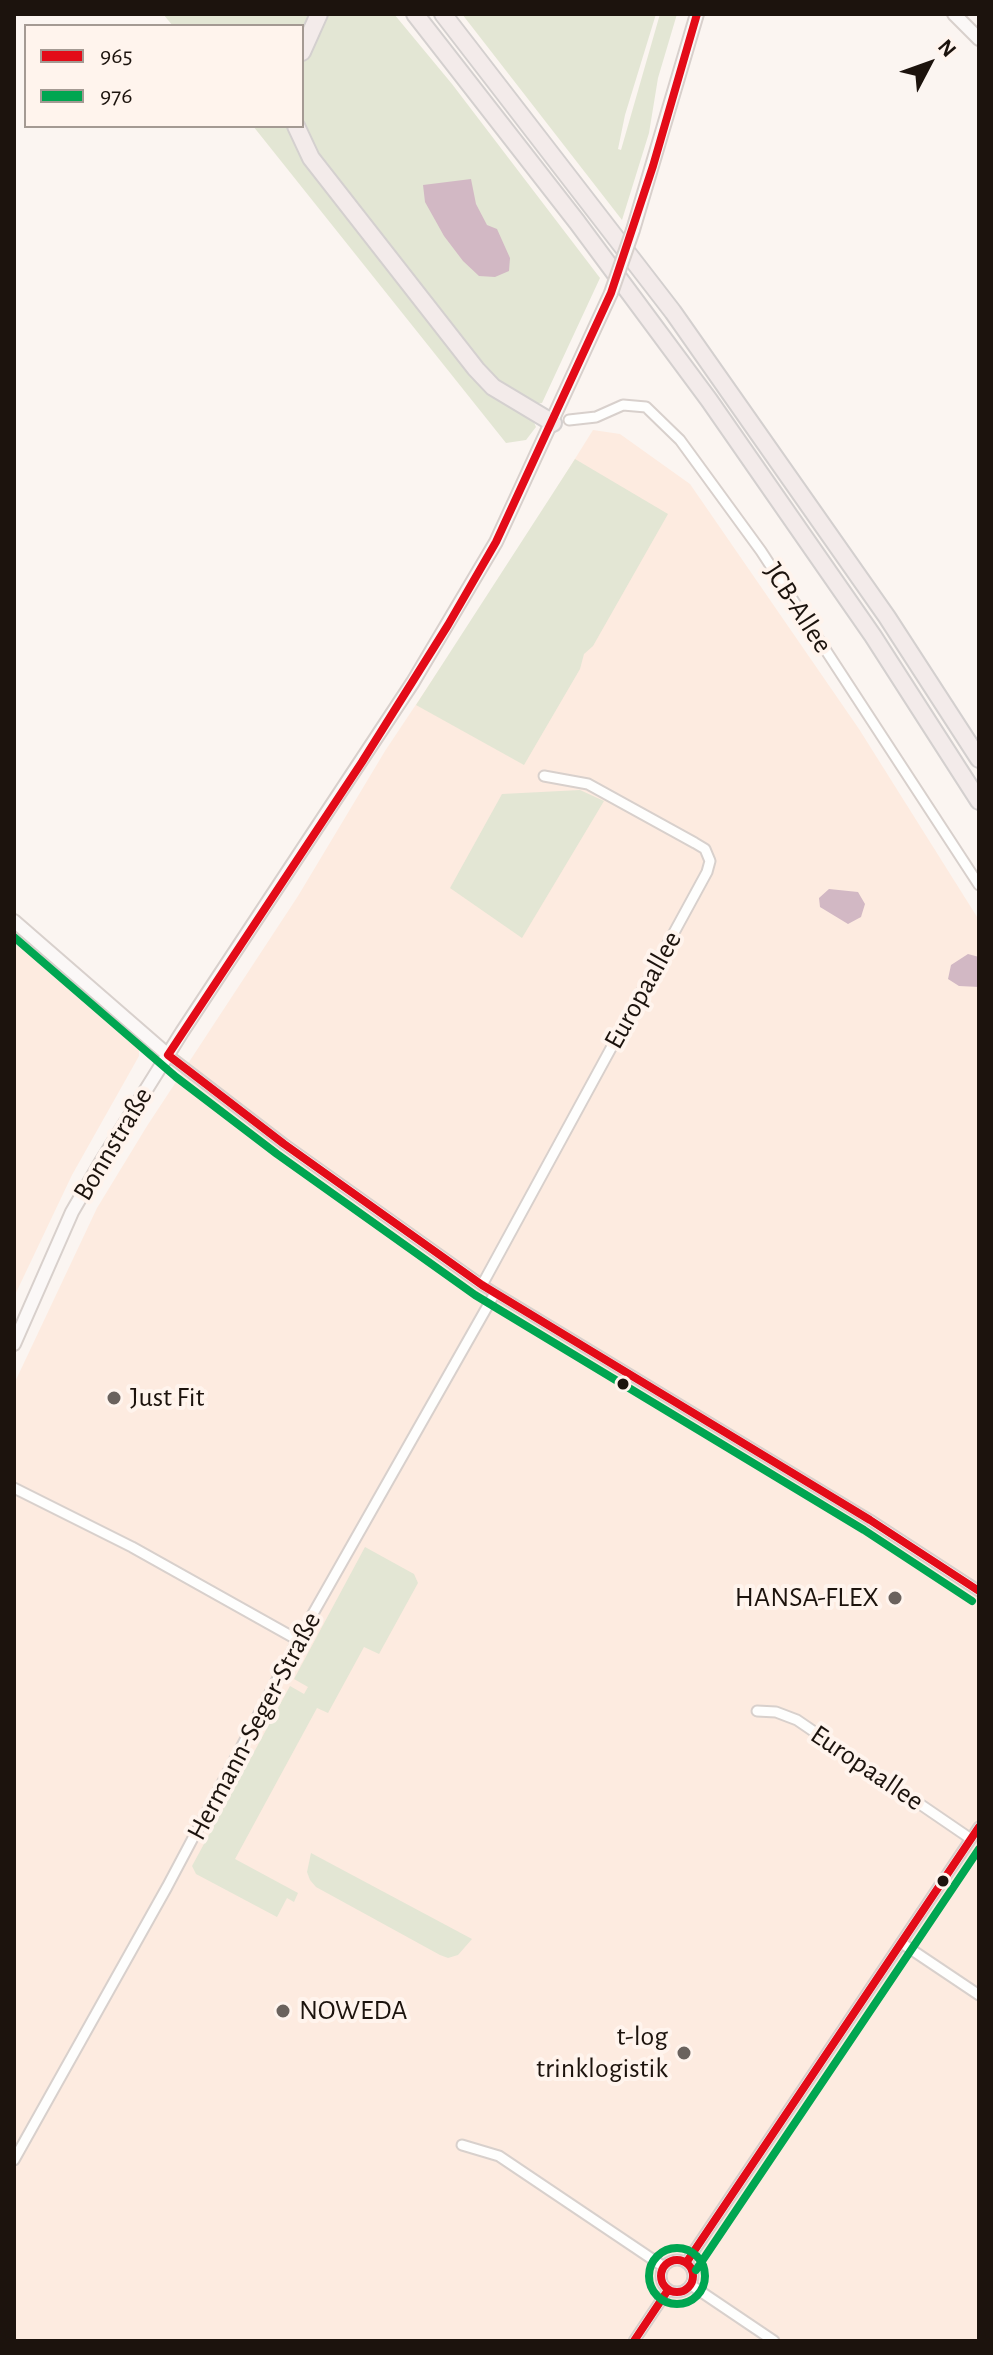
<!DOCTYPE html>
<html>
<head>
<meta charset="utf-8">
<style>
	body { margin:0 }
	#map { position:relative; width:993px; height:2355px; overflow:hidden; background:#fbf5f1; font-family:"Alegreya Sans",sans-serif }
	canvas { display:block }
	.frame { position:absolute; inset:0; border:16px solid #1c130d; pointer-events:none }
	.legend { position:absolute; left:24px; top:24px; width:280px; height:104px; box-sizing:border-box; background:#fff4ed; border:2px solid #a49a93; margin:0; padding:10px 14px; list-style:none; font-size:24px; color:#1c130d }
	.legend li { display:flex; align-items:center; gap:16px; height:40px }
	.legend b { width:40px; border:2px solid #a49a93 }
	.north { position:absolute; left:889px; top:24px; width:80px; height:80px; -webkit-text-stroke:6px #fff4ed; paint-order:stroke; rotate:49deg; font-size:22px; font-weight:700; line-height:32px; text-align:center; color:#1c130d }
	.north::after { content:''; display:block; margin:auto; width:28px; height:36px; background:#1c130d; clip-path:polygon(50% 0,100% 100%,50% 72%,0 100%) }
</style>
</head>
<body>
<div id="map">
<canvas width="993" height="2355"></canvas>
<div class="frame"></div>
<ul class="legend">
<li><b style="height:10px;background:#e30b18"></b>965</li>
<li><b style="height:10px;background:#00a651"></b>976</li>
</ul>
<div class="north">N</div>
</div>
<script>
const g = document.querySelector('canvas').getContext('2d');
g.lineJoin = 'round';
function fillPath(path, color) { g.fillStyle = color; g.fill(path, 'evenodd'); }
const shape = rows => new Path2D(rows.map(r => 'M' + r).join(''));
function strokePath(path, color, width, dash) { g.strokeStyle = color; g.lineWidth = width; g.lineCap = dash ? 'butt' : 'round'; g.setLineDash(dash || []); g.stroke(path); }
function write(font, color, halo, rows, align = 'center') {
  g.font = font + ' "Alegreya Sans",sans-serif'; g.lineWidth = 8; g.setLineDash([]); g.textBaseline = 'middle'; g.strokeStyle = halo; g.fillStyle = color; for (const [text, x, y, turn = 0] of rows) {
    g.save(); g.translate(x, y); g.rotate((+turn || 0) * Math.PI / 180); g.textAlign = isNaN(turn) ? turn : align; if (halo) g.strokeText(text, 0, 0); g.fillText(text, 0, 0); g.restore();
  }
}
const built = shape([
	[593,430,620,434,690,484,859,729,979,920,979,2341,14,2341,14,1384,97,1208,147,1126,298,896,385,751,503,574],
	[14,936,131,1039,139,1048,139,1056,72,1175,14,1297]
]);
const green = shape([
	[163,14,314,14,302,39,302,26,173,26],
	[325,14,394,14,452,84,600,278,542,403,533,404,492,375,320,163,302,126,302,66],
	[462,14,656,14,625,115,618,149,621,150,660,14,677,14,658,78,649,133,622,220],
	[253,126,289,126,471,373,533,420,536,427,526,440,506,443],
	[575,459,668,514,593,646,584,654,580,669,524,765,416,705],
	[580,790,604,801,522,938,450,888,502,794],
	[365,1547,414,1574,418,1583,379,1654,364,1647,328,1713,317,1708,235,1859,298,1893,294,1902,287,1898,277,1917,196,1874,192,1866,290,1686,304,1694,308,1687,294,1679],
	[311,1853,472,1939,458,1955,448,1958,440,1955,316,1887,310,1880,307,1872]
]);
const water = shape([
	[471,179,476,204,487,225,497,229,510,258,509,271,495,277,479,276,463,261,444,236,425,202,423,185],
	[829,889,858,892,865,904,861,917,848,924,820,907,819,898],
	[968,954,979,957,979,987,959,986,948,979,951,965]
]);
const street = shape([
	[569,420,596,417,623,405,646,407,680,440,761,551,979,885],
	[168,1055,284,1144,482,1285,870,1520,979,1591],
	[482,1285,707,872,710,861,705,849,695,843,588,784,544,776],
	[14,1488,132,1547,298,1640],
	[757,1711,776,1712,797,1720,971,1839],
	[903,1944,979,1995],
	[462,2145,499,2156,664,2267],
	[14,2160,167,1887,298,1640,495,1293],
	'661 2276a16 16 0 1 1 32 0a16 16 0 1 1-32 0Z',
	[686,2263,979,1827],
	[691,2285,774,2341],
	[634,2341,668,2290]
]);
const secondary = shape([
	[954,14,979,39],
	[633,230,697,14],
	[14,921,168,1055],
	[14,1344,72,1212,101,1162,182,1032,413,682,496,542,611,293]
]);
const highway = shape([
	[415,14,577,222,709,400,873,636,979,801],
	[443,14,673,312,887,617,979,759],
	[302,52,319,14],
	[296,126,311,158,476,369,493,387,553,423]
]);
const secondaryBridge = shape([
	[611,293,633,230]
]);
const bus1 = shape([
	[168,1055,362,762,448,625,496,542,611,293,653,166,697,14],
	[168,1055,284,1144,482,1285,870,1520,979,1591],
	'661 2276a16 16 0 1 1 32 0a16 16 0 1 1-32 0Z',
	[686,2263,979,1827],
	[634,2341,668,2290]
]);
const bus2 = shape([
	[14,937,176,1077,277,1154,475,1295,864,1530,972,1601],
	'649 2276a28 28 0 1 1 56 0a28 28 0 1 1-56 0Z',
	[696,2270,979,1849]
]);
const markers = [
	[623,1384,7,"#1c130d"],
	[114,1398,8,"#6a625d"],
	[895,1598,8,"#6a625d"],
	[943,1881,7,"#1c130d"],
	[283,2011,8,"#6a625d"],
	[684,2053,8,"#6a625d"]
];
const streetNames = [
	["JCB-Allee",798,608,57],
	["Europaallee",643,990,-61],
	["Bonnstraße",113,1144,-59],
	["Hermann-Seger-Straße",254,1726,-62],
	["Europaallee",867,1768,34]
];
const poiNames = [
	["Just Fit",130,1398],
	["HANSA-FLEX",879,1598,"right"],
	["NOWEDA",299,2011],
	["t-log",668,2037,"right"],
	["trinklogistik",668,2069,"right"]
];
fillPath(built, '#fdebe0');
fillPath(green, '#e3e6d4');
fillPath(water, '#d2b8c4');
strokePath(street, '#d8d0cc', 13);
strokePath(secondary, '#d8d0cc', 16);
strokePath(highway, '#d4d0cf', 20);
strokePath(street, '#fefefd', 9);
strokePath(secondary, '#fbf8f7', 12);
strokePath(highway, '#f3ebea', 16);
strokePath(secondaryBridge, '#d8d0cc', 16, []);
strokePath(secondaryBridge, '#fbf8f7', 12);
strokePath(bus1, '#e30b18', 8);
strokePath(bus2, '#00a651', 8);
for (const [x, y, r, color] of markers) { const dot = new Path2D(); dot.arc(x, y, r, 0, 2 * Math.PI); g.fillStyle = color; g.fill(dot); strokePath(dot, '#fff4ed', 3); }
write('28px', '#1c130d', '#fff4ed', streetNames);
write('28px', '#1c130d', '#fff4ed', poiNames, 'left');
</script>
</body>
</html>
